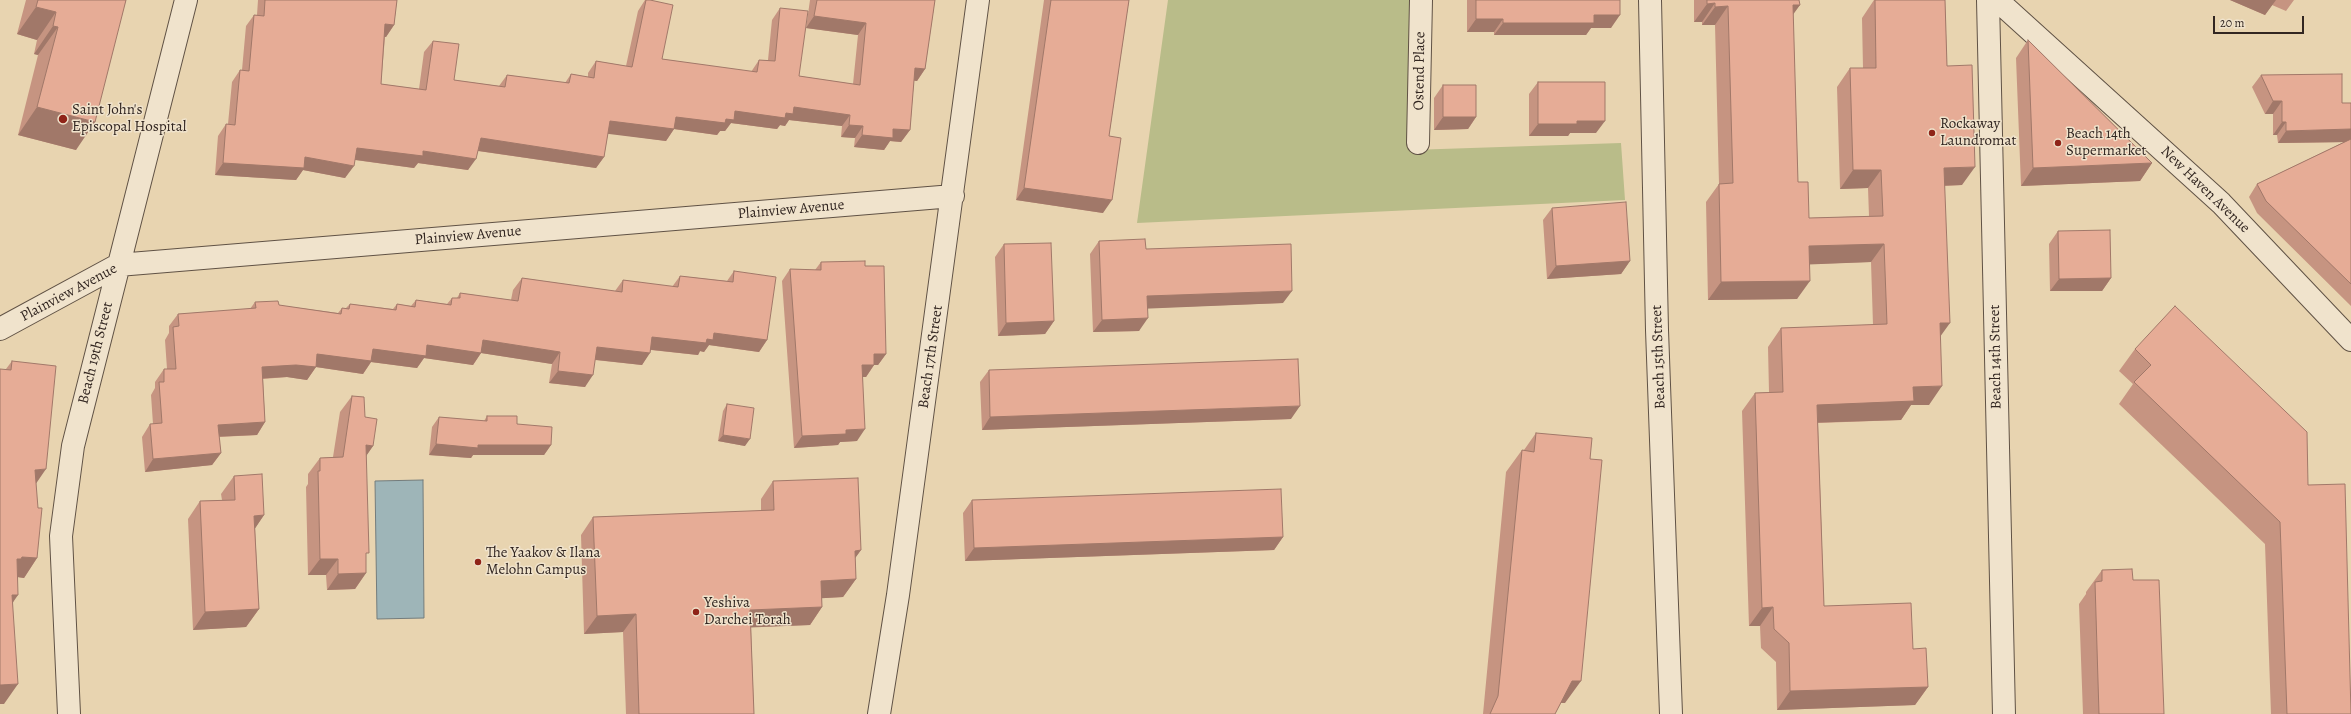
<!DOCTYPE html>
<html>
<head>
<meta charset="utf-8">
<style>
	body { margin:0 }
	#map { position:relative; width:2351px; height:714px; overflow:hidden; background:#e8d4b0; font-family:Alegreya,serif }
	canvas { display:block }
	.scale { position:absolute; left:2213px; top:16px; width:91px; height:18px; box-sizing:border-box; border:2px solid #322621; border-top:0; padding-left:5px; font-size:12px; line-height:14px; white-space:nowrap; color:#322621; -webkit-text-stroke:3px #f0e3cc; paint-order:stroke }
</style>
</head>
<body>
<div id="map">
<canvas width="2351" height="714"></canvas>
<div class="scale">20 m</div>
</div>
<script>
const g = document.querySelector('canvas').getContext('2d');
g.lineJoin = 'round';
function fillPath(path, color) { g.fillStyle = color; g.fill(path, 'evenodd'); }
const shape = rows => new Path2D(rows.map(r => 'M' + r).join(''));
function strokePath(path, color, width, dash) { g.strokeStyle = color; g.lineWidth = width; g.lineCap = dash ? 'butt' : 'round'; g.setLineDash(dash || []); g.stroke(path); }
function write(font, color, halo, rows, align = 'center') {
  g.font = font + ' Alegreya,serif'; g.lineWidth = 3; g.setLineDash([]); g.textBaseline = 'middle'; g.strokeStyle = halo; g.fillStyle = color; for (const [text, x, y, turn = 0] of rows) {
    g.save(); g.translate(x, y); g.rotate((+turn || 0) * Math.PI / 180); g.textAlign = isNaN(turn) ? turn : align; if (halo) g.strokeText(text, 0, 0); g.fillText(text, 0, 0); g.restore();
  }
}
const green = shape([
	[1168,0,1412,0,1411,150,1621,143,1625,200,1137,223]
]);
const water = shape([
	[423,480,424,618,377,619,375,481,423,480]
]);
const street = shape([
	[1650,0,1657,330,1671,714],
	[1988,0,2004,714],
	[1997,0,2221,203,2351,340],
	[1418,143,1421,0],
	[0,329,118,265,953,196],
	[69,714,61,536,73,446,186,0],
	[879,714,898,595,978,0]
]);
const wall = shape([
	[26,0,126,0,76,150,18,135,38,55,34,54,37,40,17,34],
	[258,0,397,0,394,25,386,37,385,37,381,84,419,89,424,52,433,41,454,80,499,86,507,75,565,83,571,74,588,77,588,73,596,61,626,66,638,11,645,0,650,0,662,59,751,72,759,60,768,60,772,20,780,8,799,76,853,84,858,35,806,28,810,0,935,0,925,69,917,81,914,80,910,130,901,142,890,141,884,150,854,147,855,138,841,137,842,126,789,120,785,126,780,125,777,129,731,123,725,131,720,131,717,135,674,129,666,141,608,133,604,157,596,168,478,151,468,170,418,163,414,168,355,160,345,178,303,170,296,180,215,175,218,136,226,124,228,124,232,82,240,70,242,70,246,26,254,15,257,15],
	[1044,0,1129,0,1109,136,1103,213,1016,200],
	[1467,0,1620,0,1611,28,1591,28,1586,35,1494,35,1494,32,1467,32],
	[1694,0,1799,0,1800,5,1793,13,1798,182,1809,218,1869,216,1868,188,1840,189,1837,87,1850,68,1863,68,1862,18,1874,0,1945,0,1947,66,1962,185,1945,186,1941,336,1929,405,1911,405,1901,420,1818,423,1824,606,1913,649,1928,687,1915,705,1777,710,1776,662,1761,648,1760,626,1749,626,1742,411,1755,393,1769,392,1768,347,1781,328,1873,325,1871,262,1810,264,1797,299,1708,300,1706,202,1719,184,1715,25,1702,25,1702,22,1694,22],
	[2230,0,2294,0,2286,11,2272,5,2265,15],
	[2028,40,2152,163,2140,181,2021,186,2016,58],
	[2261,75,2342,103,2351,103,2351,306,2257,213,2249,197,2257,184,2344,142,2278,143,2277,135,2273,135,2273,114,2265,114,2252,87],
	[1538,82,1596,133,1570,133,1568,136,1529,136,1529,94],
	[1443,85,1476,117,1468,129,1434,130,1434,98],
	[1552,208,1630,261,1621,274,1547,279,1543,220],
	[2058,231,2111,278,2102,291,2050,291,2049,244],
	[1099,241,1146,249,1283,303,1148,308,1139,331,1093,332,1090,254],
	[1004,244,1054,321,1045,334,998,336,995,257],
	[821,262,865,266,886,354,878,365,874,365,866,377,863,377,857,441,840,442,838,445,794,448,782,281,790,269,815,270],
	[734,271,767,340,759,352,709,345,704,352,700,351,698,355,651,350,642,365,595,360,585,387,549,383,552,364,481,353,473,365,424,358,417,368,371,362,363,374,316,367,307,380,287,377,263,379,265,422,257,435,219,437,221,453,212,465,145,472,142,437,150,424,153,424,151,395,155,388,155,382,164,369,167,369,165,340,169,333,169,326,178,314,250,309,255,302,338,313,342,308,346,308,350,304,393,309,397,304,411,306,416,300,447,304,452,298,457,298,460,293,511,300,513,290,522,278,615,291,623,280,672,287,680,276,727,281],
	[2135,349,2308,485,2351,714,2271,714,2265,544,2119,404,2133,384,2119,371],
	[12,361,36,484,37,558,24,578,18,577,13,603,4,704,6,369],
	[989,370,1291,419,982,430,980,382],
	[352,396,365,417,373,446,366,456,366,573,355,589,327,590,326,575,308,575,306,487,308,484,308,474,320,458,333,457,340,412],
	[727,404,745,446,718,441,723,411],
	[487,416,517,424,551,445,544,455,473,455,471,458,429,455,432,427,439,417,484,421],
	[1536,433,1565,703,1561,703,1555,714,1483,714,1506,472,1522,450,1524,450],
	[234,476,264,515,255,528,259,609,246,627,193,630,188,519,200,501,222,500,221,494],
	[773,481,861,550,855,558,856,579,843,597,822,598,822,607,810,625,751,627,754,714,626,714,623,632,584,634,581,535,593,517,761,511,761,499],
	[972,500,1283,537,1274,550,965,561,963,513],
	[2102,570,2133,580,2164,714,2083,714,2079,604,2086,594,2086,592]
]);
const shadedWall = shape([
	[2230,0,2276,0,2265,15],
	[1715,3,1702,22,1694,22,1707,4],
	[1793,5,1800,5,1787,23],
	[1728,6,1715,25,1702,25,1715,7],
	[36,7,56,12,37,40,17,34],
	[1594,15,1620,15,1611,28,1591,28,1586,35,1494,35,1503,23],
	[814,16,866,23,858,35,806,28],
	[1476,19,1503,19,1494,32,1467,32],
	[385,24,394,25,386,37,377,36],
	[53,26,58,27,38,55,34,54],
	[915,68,925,69,917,81,907,80],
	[2273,101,2282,101,2273,114,2265,114],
	[37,107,95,122,76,150,18,135],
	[794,107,850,115,842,126,789,120,785,126,780,125,777,129,731,123,725,131,720,131,717,135,674,129,666,141,601,133,610,121,676,117,726,119,735,111,786,113],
	[1443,117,1476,117,1468,129,1434,130],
	[1577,121,1605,121,1596,133,1570,133,1568,136,1529,136,1538,124],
	[2282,122,2286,122,2277,135,2273,135],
	[849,125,863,126,855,138,841,137],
	[893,129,910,130,901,142,890,141,884,150,854,147,862,135],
	[2351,129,2351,142,2278,143,2286,131],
	[481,138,604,157,596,168,472,150],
	[357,148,423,151,476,159,468,170,418,163,414,168,349,159],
	[305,157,354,166,345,178,303,170,296,180,215,175,223,163],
	[2152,163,2140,181,2021,186,2033,168],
	[1975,167,1962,185,1931,186,1944,168],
	[1853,170,1881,170,1868,188,1840,189],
	[1024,188,1112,200,1103,213,1016,200],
	[1884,244,1871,262,1796,265,1809,246],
	[1630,261,1621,274,1547,279,1556,266],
	[2111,278,2102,291,2050,291,2059,279],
	[1810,281,1797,299,1708,300,1721,282],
	[1292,291,1283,303,1138,309,1147,296],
	[1148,318,1139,331,1093,332,1102,320],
	[1054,321,1045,334,998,336,1006,323],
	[1940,323,1950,323,1937,341],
	[714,333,767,340,759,352,709,345,704,352,700,351,698,355,644,349,652,337,707,339],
	[483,340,560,352,552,364,481,353,473,365,424,358,417,368,371,362,363,374,316,367,307,380,287,377,253,379,262,367,317,354,373,349,427,345],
	[597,347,650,353,642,365,588,359],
	[874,354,886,354,878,365,874,365,866,377,854,377,862,365],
	[558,371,593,375,585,387,549,383],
	[1942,386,1929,405,1911,405,1901,420,1804,423,1817,405,1913,387],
	[1300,406,1291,419,982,430,990,417],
	[265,422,257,435,210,437,218,425],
	[865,429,857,441,840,442,838,445,794,448,802,436,846,430],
	[723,435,750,439,745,446,718,441],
	[436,444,478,445,551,445,544,455,473,455,471,458,429,455],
	[366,445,373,446,362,462],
	[221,453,212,465,145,472,153,459],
	[46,469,33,488,35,470],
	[264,515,252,533,254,516],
	[1283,537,1274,550,965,561,974,548],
	[861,550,848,568,855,551],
	[22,557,37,558,24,578,10,576,17,559],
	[320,559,338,559,326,575,308,575],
	[366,573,355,589,327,590,338,574],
	[856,579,843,597,809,599,821,581],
	[12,595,18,595,5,614],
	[822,607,810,625,738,628,750,610],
	[1773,607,1760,626,1749,626,1762,608],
	[259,609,246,627,193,630,205,612],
	[636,614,623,632,584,634,597,616],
	[1572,681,1581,681,1565,703,1556,703],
	[18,684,4,704,0,704,0,685],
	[1928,687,1915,705,1777,710,1790,691]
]);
const building = shape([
	[38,0,126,0,95,122,37,107,58,27,53,26,56,12,36,7,38,0],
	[265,0,397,0,394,25,385,24,381,84,426,90,433,41,459,44,454,80,505,87,507,75,569,83,571,74,594,78,596,61,632,67,646,0,650,0,673,5,662,59,757,72,759,60,775,61,780,8,808,11,799,76,860,85,866,23,814,16,817,0,935,0,925,69,915,68,910,130,893,129,893,138,862,135,863,126,849,125,850,115,794,107,793,114,786,113,785,118,735,111,734,120,726,119,725,123,676,117,674,129,610,121,604,157,481,138,476,159,423,151,423,156,357,148,354,166,305,157,304,168,223,163,226,124,235,125,240,70,249,71,254,15,264,16,265,0],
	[1051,0,1129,0,1109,136,1121,138,1112,200,1024,188,1051,0],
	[1476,0,1620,0,1620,15,1594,15,1594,23,1503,23,1503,19,1476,19,1476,0],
	[1707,0,1799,0,1800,5,1793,5,1798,182,1808,182,1809,218,1883,216,1881,170,1853,170,1850,68,1876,68,1875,0,1945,0,1947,66,1972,65,1975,167,1944,168,1950,323,1940,323,1942,386,1913,387,1914,401,1817,405,1824,606,1911,603,1913,649,1926,648,1928,687,1790,691,1789,643,1774,629,1773,607,1762,608,1755,393,1783,392,1781,328,1887,324,1884,244,1809,246,1810,281,1721,282,1719,184,1733,183,1728,6,1715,7,1715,3,1707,4,1707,0],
	[2028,40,2152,163,2033,168,2028,40],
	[2342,74,2342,103,2351,103,2351,129,2286,131,2286,122,2282,122,2282,101,2273,101,2261,75,2342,74],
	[1538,82,1605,82,1605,121,1577,121,1577,124,1538,124,1538,82],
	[1443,85,1476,85,1476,117,1443,117,1443,85],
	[2351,139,2351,284,2266,201,2257,184,2351,139],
	[1626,202,1630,261,1556,266,1552,208,1626,202],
	[2110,230,2111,278,2059,279,2058,231,2110,230],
	[1145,239,1146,249,1291,244,1292,291,1147,296,1148,318,1102,320,1099,241,1145,239],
	[1051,243,1054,321,1006,323,1004,244,1051,243],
	[865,261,865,266,884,266,886,354,874,354,874,365,862,365,865,429,846,430,846,434,802,436,790,269,821,270,821,262,865,261],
	[734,271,776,277,767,340,714,333,713,340,707,339,706,343,652,337,650,353,597,347,593,375,558,371,560,352,483,340,481,353,427,345,426,356,373,349,371,361,317,354,316,367,296,365,262,367,265,422,218,425,221,453,153,459,150,424,162,423,159,382,164,382,164,369,176,369,173,327,179,326,178,314,256,308,255,302,278,301,279,305,341,314,342,308,349,309,350,304,396,310,397,304,415,307,416,300,451,305,452,298,460,298,460,293,518,301,522,278,622,292,623,280,678,287,680,276,733,282,734,271],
	[2175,306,2307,432,2308,485,2345,484,2351,714,2287,714,2280,522,2134,382,2151,365,2135,349,2175,306],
	[1298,359,1300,406,990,417,989,370,1298,359],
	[12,361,56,366,46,469,35,470,38,508,42,508,37,558,22,557,21,559,17,559,18,595,12,595,18,684,0,685,0,369,11,370,12,361],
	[352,396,364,397,365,417,377,419,373,446,366,445,369,553,366,553,366,573,338,574,338,559,320,559,318,471,320,471,320,458,343,457,352,396],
	[727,404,754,408,750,439,723,435,727,404],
	[487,416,517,416,517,424,552,427,551,445,478,445,478,448,436,444,439,417,487,421,487,416],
	[1536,433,1592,438,1590,459,1602,460,1581,681,1572,681,1555,714,1490,714,1498,696,1522,450,1534,452,1536,433],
	[262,474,264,515,254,516,259,609,205,612,200,501,235,500,234,476,262,474],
	[858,478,861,550,855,551,856,579,821,581,822,607,750,610,754,714,639,714,636,614,597,616,593,517,774,510,773,481,858,478],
	[1281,489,1283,537,974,548,972,500,1281,489],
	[2132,569,2133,580,2159,580,2164,714,2099,714,2095,582,2102,581,2102,570,2132,569]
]);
const markers = [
	[63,119,5,"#8f2418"],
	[1932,133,4,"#8f2418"],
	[2058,143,4,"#8f2418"],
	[478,562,4,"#8f2418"],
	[696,612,4,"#8f2418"]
];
const streetNames = [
	["Ostend Place",1420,71,-89],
	["New Haven Avenue",2205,190,44],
	["Plainview Avenue",791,210,-5],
	["Plainview Avenue",468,236,-5],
	["Plainview Avenue",69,293,-28],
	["Beach 19th Street",96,353,-76],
	["Beach 17th Street",931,357,-82],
	["Beach 15th Street",1659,357,-92],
	["Beach 14th Street",1996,357,-91]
];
const poiNames = [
	["Saint John's",72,110],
	["Episcopal Hospital",72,127],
	["Rockaway",1940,124],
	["Laundromat",1940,141],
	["Beach 14th",2066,134],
	["Supermarket",2066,151],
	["The Yaakov & Ilana",486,553],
	["Melohn Campus",486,570],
	["Yeshiva",704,603],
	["Darchei Torah",704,620]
];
fillPath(green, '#b9bc89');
fillPath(water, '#9eb5b8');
strokePath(water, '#737c7c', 1);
strokePath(street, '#605245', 24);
strokePath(street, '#f0e3cc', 22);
fillPath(wall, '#c69481');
fillPath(shadedWall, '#a17869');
fillPath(building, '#e6ac96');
strokePath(building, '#a17869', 1);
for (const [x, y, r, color] of markers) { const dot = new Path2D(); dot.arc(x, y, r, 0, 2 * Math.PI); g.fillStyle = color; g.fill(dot); strokePath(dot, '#f0e3cc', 1.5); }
write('15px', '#322621', '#f0e3cc', streetNames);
write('15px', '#322621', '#f0e3cc', poiNames, 'left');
</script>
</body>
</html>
